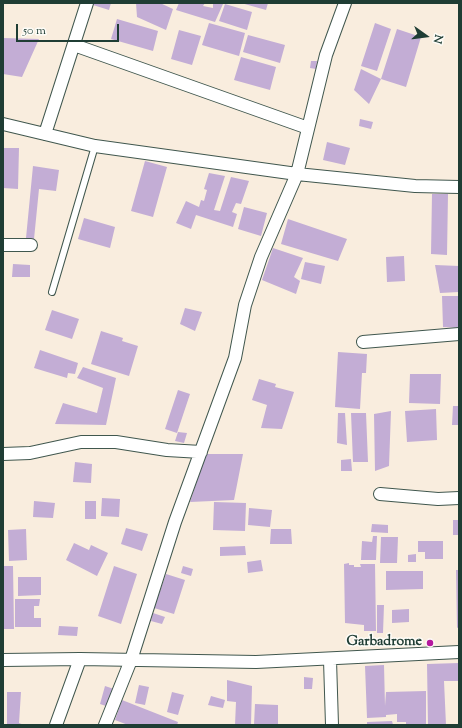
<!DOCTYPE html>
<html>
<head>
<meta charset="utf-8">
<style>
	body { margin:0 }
	#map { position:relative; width:462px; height:728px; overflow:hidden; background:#f9edde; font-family:"Sorts Mill Goudy",serif }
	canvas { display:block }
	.frame { position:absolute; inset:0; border:4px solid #1f3d34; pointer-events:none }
	.north { position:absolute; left:406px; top:16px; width:40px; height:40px; -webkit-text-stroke:3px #fdfcf7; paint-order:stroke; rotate:104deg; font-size:11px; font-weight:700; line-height:16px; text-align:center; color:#1f3d34 }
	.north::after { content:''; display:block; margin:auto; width:14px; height:18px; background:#1f3d34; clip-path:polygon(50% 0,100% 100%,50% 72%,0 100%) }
	.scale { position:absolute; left:16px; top:24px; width:103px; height:18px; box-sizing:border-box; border:2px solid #1f3d34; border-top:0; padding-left:5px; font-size:12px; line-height:14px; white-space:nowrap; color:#1f3d34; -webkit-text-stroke:3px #fdfcf7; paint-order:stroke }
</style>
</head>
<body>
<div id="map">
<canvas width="462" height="728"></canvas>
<div class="frame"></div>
<div class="north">N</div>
<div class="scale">50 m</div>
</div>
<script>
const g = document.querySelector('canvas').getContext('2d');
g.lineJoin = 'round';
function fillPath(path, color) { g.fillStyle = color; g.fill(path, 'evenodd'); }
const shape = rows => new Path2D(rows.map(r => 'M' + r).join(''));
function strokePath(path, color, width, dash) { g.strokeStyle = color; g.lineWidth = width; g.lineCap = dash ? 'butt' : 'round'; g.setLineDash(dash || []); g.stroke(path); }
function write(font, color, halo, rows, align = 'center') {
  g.font = font + ' "Sorts Mill Goudy",serif'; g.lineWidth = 3; g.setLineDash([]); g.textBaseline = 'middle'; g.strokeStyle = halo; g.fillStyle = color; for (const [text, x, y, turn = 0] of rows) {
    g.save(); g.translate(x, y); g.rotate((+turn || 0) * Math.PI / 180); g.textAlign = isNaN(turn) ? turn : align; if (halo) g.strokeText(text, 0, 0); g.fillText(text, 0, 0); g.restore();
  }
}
const building = shape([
	[93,3,111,3,109,10,93,5],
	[136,3,160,3,173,9,166,30,137,17],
	[179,3,205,3,203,6,213,8,213,3,223,4,215,22,176,10],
	[241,3,268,3,266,10],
	[225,4,252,12,247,30,219,21],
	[117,19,158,31,153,51,111,39],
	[209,23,245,33,239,56,202,45],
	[375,23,391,29,377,71,361,66],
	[397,29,421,37,406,87,381,79],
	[179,30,201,36,192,65,171,59],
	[248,35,285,45,280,63,243,52],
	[3,38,39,39,22,77,3,74],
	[241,57,276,67,270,90,234,80],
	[311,61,317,61,316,69,310,68],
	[361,69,381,79,369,104,354,90],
	[360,119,373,122,371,129,359,126],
	[327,142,350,148,345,165,323,160],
	[3,148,19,148,18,189,3,188],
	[145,161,167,167,153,217,131,211],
	[33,166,59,170,56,191,39,189,34,239,26,238],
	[209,173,225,176,214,210,220,211,231,177,249,181,241,204,236,203,232,212,237,214,233,227,196,215,191,229,176,223,186,201,199,207,201,200,204,201,207,190,204,189],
	[432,194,448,194,447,255,431,254],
	[244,207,267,213,261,236,238,229],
	[84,218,115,227,110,248,78,239],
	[288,219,347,239,338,261,281,244],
	[273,248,303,258,294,277,300,281,296,294,262,280],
	[404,256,405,281,387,282,386,257],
	[305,262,325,266,321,284,301,279],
	[13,264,30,265,30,277,12,277],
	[435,265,459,266,459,292,440,293],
	[442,296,458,296,459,328,443,327],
	[185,308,202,312,195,331,180,324],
	[52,310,79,319,72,339,45,330],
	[101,331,123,338,122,341,138,346,129,376,91,364],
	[40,350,78,363,75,374,68,373,67,378,34,368],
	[338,352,367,354,366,373,362,373,360,409,335,407],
	[83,367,116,378,106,425,55,424,63,403,97,413,103,388,77,378],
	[410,374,441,374,440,404,409,403],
	[259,379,276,384,275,387,294,392,282,429,261,428,267,405,252,400],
	[178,390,190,394,177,433,165,429],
	[453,406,459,406,459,425,452,425],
	[436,409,437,440,407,442,405,411],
	[391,411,389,466,375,471,374,414],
	[338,413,345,413,347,445,337,443],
	[351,413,366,413,368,462,353,462],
	[178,432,187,433,184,443,175,441],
	[206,454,243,454,234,500,190,502],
	[351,459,352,471,341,471,341,460],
	[75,462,92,464,91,483,73,482],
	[102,498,120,499,119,517,101,516],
	[34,501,55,503,53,518,33,517],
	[85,501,96,501,96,519,85,519],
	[214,502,246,503,245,531,213,530],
	[249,508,272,510,270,527,248,525],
	[453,520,459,520,459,535,453,535],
	[372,524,388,525,388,533,371,532],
	[126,528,148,534,142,551,121,544],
	[26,529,27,560,9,561,8,530],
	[271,529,291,529,292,544,270,544],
	[373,536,377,536,376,560,361,560,362,541,372,542],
	[381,537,398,537,397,563,380,563],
	[418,541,443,541,443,559,425,559,425,552,418,552],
	[74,543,89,550,91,545,108,553,97,576,66,560],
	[245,546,246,555,220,556,220,547],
	[416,554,416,562,408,562,408,555],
	[261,560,263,571,248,573,247,562],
	[349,563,349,565,354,565,354,567,361,567,360,564,375,564,376,631,364,631,364,625,345,623,344,564],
	[3,566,13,566,14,629,3,629],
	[114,566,137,574,121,624,98,616],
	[183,566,193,569,191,576,181,573],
	[456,570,459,570,459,627,457,628],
	[386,571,423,571,423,589,386,590],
	[166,574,185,580,174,614,154,608],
	[18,577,41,577,41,595,18,596],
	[15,599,40,599,39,606,34,606,34,618,41,618,41,627,15,627],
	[377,605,384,605,383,633,377,633],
	[409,609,409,622,392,623,392,610],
	[153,613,165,617,162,624,151,621],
	[59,626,78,627,77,636,58,635],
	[459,663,459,681,444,681,446,725,428,725,427,664],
	[384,665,385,706,386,692,426,691,426,725,406,725,406,722,397,722,397,714,386,715,386,717,367,718,365,666],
	[304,677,313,678,312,689,304,689],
	[227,680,252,686,251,725,235,725,236,702,227,701],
	[139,685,149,687,145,705,135,703],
	[105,686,114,689,109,707,100,704],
	[7,692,21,692,19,723,24,725,7,725],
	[172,692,184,695,178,715,167,712],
	[211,696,225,700,223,708,208,705],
	[122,700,178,722,177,725,128,725,115,720],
	[255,704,278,705,278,725,254,725],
	[392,721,393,725,367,725,367,722]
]);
const lane = shape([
	[52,292,95,146]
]);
const street = shape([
	[74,45,308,128],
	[3,124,95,146,297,174,415,186,459,187],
	[45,134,87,3],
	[3,245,31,245],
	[363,342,459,334],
	[3,454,30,453,81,442,116,442,167,450,201,452],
	[380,494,438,499,459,498],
	[3,660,80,659,256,662,459,652],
	[330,660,332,725],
	[56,725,80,659],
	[105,725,131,660,175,522,235,358,245,305,261,257,297,174,326,55,345,3]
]);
const markers = [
	[430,643,4,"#b5179e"]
];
const poiNames = [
	["Garbadrome",422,643]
];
fillPath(building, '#c3add5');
strokePath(lane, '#40574e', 8);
strokePath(street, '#40574e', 14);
strokePath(lane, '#fff', 6);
strokePath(street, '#fff', 12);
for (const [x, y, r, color] of markers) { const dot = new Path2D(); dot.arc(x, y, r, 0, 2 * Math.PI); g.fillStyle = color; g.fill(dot); strokePath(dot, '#fdfcf7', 1.5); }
write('bold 14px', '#1f3d34', '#fdfcf7', poiNames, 'right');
</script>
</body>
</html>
